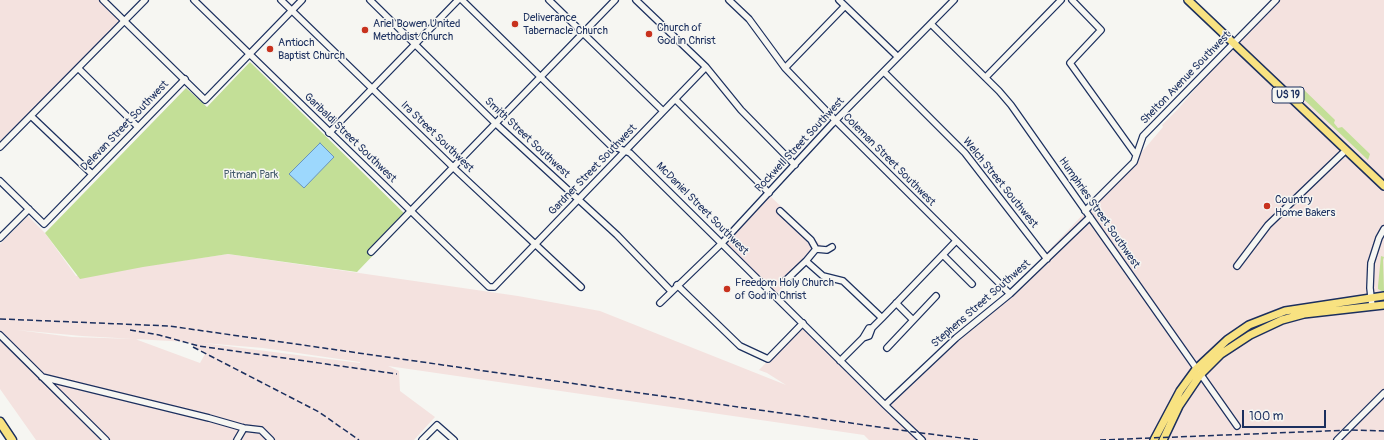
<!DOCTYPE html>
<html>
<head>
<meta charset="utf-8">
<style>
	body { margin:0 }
	#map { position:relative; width:1384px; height:440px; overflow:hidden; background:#f6f6f2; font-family:Pangolin,sans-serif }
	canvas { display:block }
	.scale { position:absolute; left:1242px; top:410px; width:84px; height:18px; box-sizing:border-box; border:2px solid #1b2f5e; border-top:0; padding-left:5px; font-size:12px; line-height:14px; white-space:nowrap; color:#1b2f5e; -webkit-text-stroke:3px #f6f6f2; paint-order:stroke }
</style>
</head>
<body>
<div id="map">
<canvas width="1384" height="440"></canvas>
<div class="scale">100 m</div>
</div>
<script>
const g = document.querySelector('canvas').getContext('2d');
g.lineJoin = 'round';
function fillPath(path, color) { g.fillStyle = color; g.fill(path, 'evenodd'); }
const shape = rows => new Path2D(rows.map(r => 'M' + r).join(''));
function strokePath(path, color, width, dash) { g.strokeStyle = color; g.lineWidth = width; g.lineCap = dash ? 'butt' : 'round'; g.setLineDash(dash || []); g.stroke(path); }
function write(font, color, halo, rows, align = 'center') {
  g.font = font + ' Pangolin,sans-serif'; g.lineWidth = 3; g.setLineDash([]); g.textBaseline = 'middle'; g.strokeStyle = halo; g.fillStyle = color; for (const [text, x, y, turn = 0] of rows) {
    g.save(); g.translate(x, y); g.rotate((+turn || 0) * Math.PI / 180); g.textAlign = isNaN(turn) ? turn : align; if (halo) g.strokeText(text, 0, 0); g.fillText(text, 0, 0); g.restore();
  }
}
const built = shape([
	[0,0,107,0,127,20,0,141],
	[1276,0,1384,0,1384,440,869,440,864,435,388,366,399,371,400,391,435,417,414,440,36,440,0,389,0,244,28,216,45,233,76,276,228,254,518,296,600,311,786,385,767,373,759,370,805,322,884,403,1010,291,1135,160,1163,127,1162,125,1178,109,1233,45],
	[17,330,82,336,188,342,205,354,200,363,135,339,72,337],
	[203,343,263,348,360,362,360,363],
	[767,193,823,247,776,294,721,241]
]);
const green = shape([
	[250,62,409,218,357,272,228,254,143,267,80,279,45,233,186,88,207,107],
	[1300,86,1335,120,1334,123,1338,128,1342,127,1370,154,1368,160,1295,91],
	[1381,256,1384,257,1383,260,1384,291,1382,291,1378,289,1378,286]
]);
const water = shape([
	[320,143,334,157,304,188,289,174,320,143]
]);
const minor = shape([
	[103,0,205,100,302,0],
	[194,0,489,287,494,287,706,67],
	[281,0,457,171,581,287],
	[370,0,493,121,617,235,671,291],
	[462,0,610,145,630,153,885,405,922,440],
	[549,0,663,111],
	[636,0,706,67,741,110,795,165],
	[729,0,749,19,785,68,836,121,1010,294],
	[839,0,898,57],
	[1072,0,1101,30,1070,63,1136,155],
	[931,24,999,91,1011,105,1237,426],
	[78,68,138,127],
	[785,68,845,6],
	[884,72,965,153,1047,259],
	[986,77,1061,0],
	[675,99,769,193],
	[31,116,92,174],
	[329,133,458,0],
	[0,147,145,0],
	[0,181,44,224,185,79],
	[780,211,811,240,816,249],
	[1085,211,1134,162,1143,136,1276,0],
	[0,238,29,209],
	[832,247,827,250,816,249,806,261,823,276,843,281,882,318,956,241],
	[371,252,615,0],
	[943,255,972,284],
	[1237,266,1268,225,1346,150],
	[784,282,806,261],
	[677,285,740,346,768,359,803,323],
	[660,303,722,243,832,124,954,0],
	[896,303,913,320],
	[1372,306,1370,288,1371,263,1379,238,1384,229],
	[0,335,106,440],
	[863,338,869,336,872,328,882,318],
	[887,348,936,296],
	[840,361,863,338,869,328,872,328],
	[42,377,209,418,244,428,261,430,271,440],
	[885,405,956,338,1010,294,1090,217],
	[237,440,244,428],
	[422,440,437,425,454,440],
	[1337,440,1384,393]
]);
const major = shape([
	[1188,0,1384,186],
	[1154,440,1180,391,1196,369,1227,340,1249,325,1285,311,1384,296],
	[1163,440,1179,406,1200,375,1221,354,1250,335,1282,320,1304,314,1384,305]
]);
const highway = shape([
	[0,422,12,440]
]);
const rail = shape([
	[0,319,169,326,914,432,978,440],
	[130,330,159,335,199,346,397,374],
	[193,347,319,412,359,440],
	[1100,440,1351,430,1384,431]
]);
const markers = [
	[515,24,4,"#c8321e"],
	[365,30,4,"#c8321e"],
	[649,34,4,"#c8321e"],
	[270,49,4,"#c8321e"],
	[1267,206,4,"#c8321e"],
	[727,289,4,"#c8321e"]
];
const shields = [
	[1288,95,32]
];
const shieldNames = [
	["US 19",1288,95]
];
const poiNames = [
	["Deliverance",523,18],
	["Tabernacle Church",523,31],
	["Ariel Bowen United",373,24],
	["Methodist Church",373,37],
	["Church of",657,28],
	["God in Christ",657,41],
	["Antioch",278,43],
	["Baptist Church",278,56],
	["Country",1275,200],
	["Home Bakers",1275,213],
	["Freedom Holy Church",735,283],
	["of God in Christ",735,296]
];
const streetNames = [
	["Shelton Avenue Southwest",1186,78,-46],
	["Delevan Street Southwest",125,126,-46],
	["Ira Street Southwest",437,137,44],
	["Garibaldi Street Southwest",350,138,44],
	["Smith Street Southwest",527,138,43],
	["Rockwell Street Southwest",800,145,-47],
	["Coleman Street Southwest",889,160,45],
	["Gardner Street Southwest",593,170,-46],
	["Welch Street Southwest",1000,183,51],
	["McDaniel Street Southwest",702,209,45],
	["Humphries Street Southwest",1099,213,55],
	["Stephens Street Southwest",981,304,-41]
];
const parkNames = [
	["Pitman Park",251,175]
];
fillPath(built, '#f4e2df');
fillPath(green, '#c3df97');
fillPath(water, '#9dd8fd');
strokePath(water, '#6994bd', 1);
strokePath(minor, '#1b2f5e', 8);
strokePath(major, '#1b2f5e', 10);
strokePath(highway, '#1b2f5e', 11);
strokePath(minor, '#f6f6f2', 5.5);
strokePath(major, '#f8e281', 7);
strokePath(highway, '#f8e281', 8);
strokePath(rail, '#1b2f5e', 1.5, [6, 3]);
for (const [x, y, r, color] of markers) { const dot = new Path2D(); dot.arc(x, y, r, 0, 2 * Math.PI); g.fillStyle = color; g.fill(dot); strokePath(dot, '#f6f6f2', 1.5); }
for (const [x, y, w] of shields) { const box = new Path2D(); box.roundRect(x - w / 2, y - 8, w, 16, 3); g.fillStyle = '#f6f6f2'; g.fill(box); strokePath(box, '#1b2f5e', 1); }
write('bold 10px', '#1b2f5e', null, shieldNames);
write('11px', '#1b2f5e', '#f6f6f2', poiNames, 'left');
write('11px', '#1b2f5e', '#f6f6f2', streetNames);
write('11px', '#455b6c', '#f6f6f2', parkNames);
</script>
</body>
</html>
